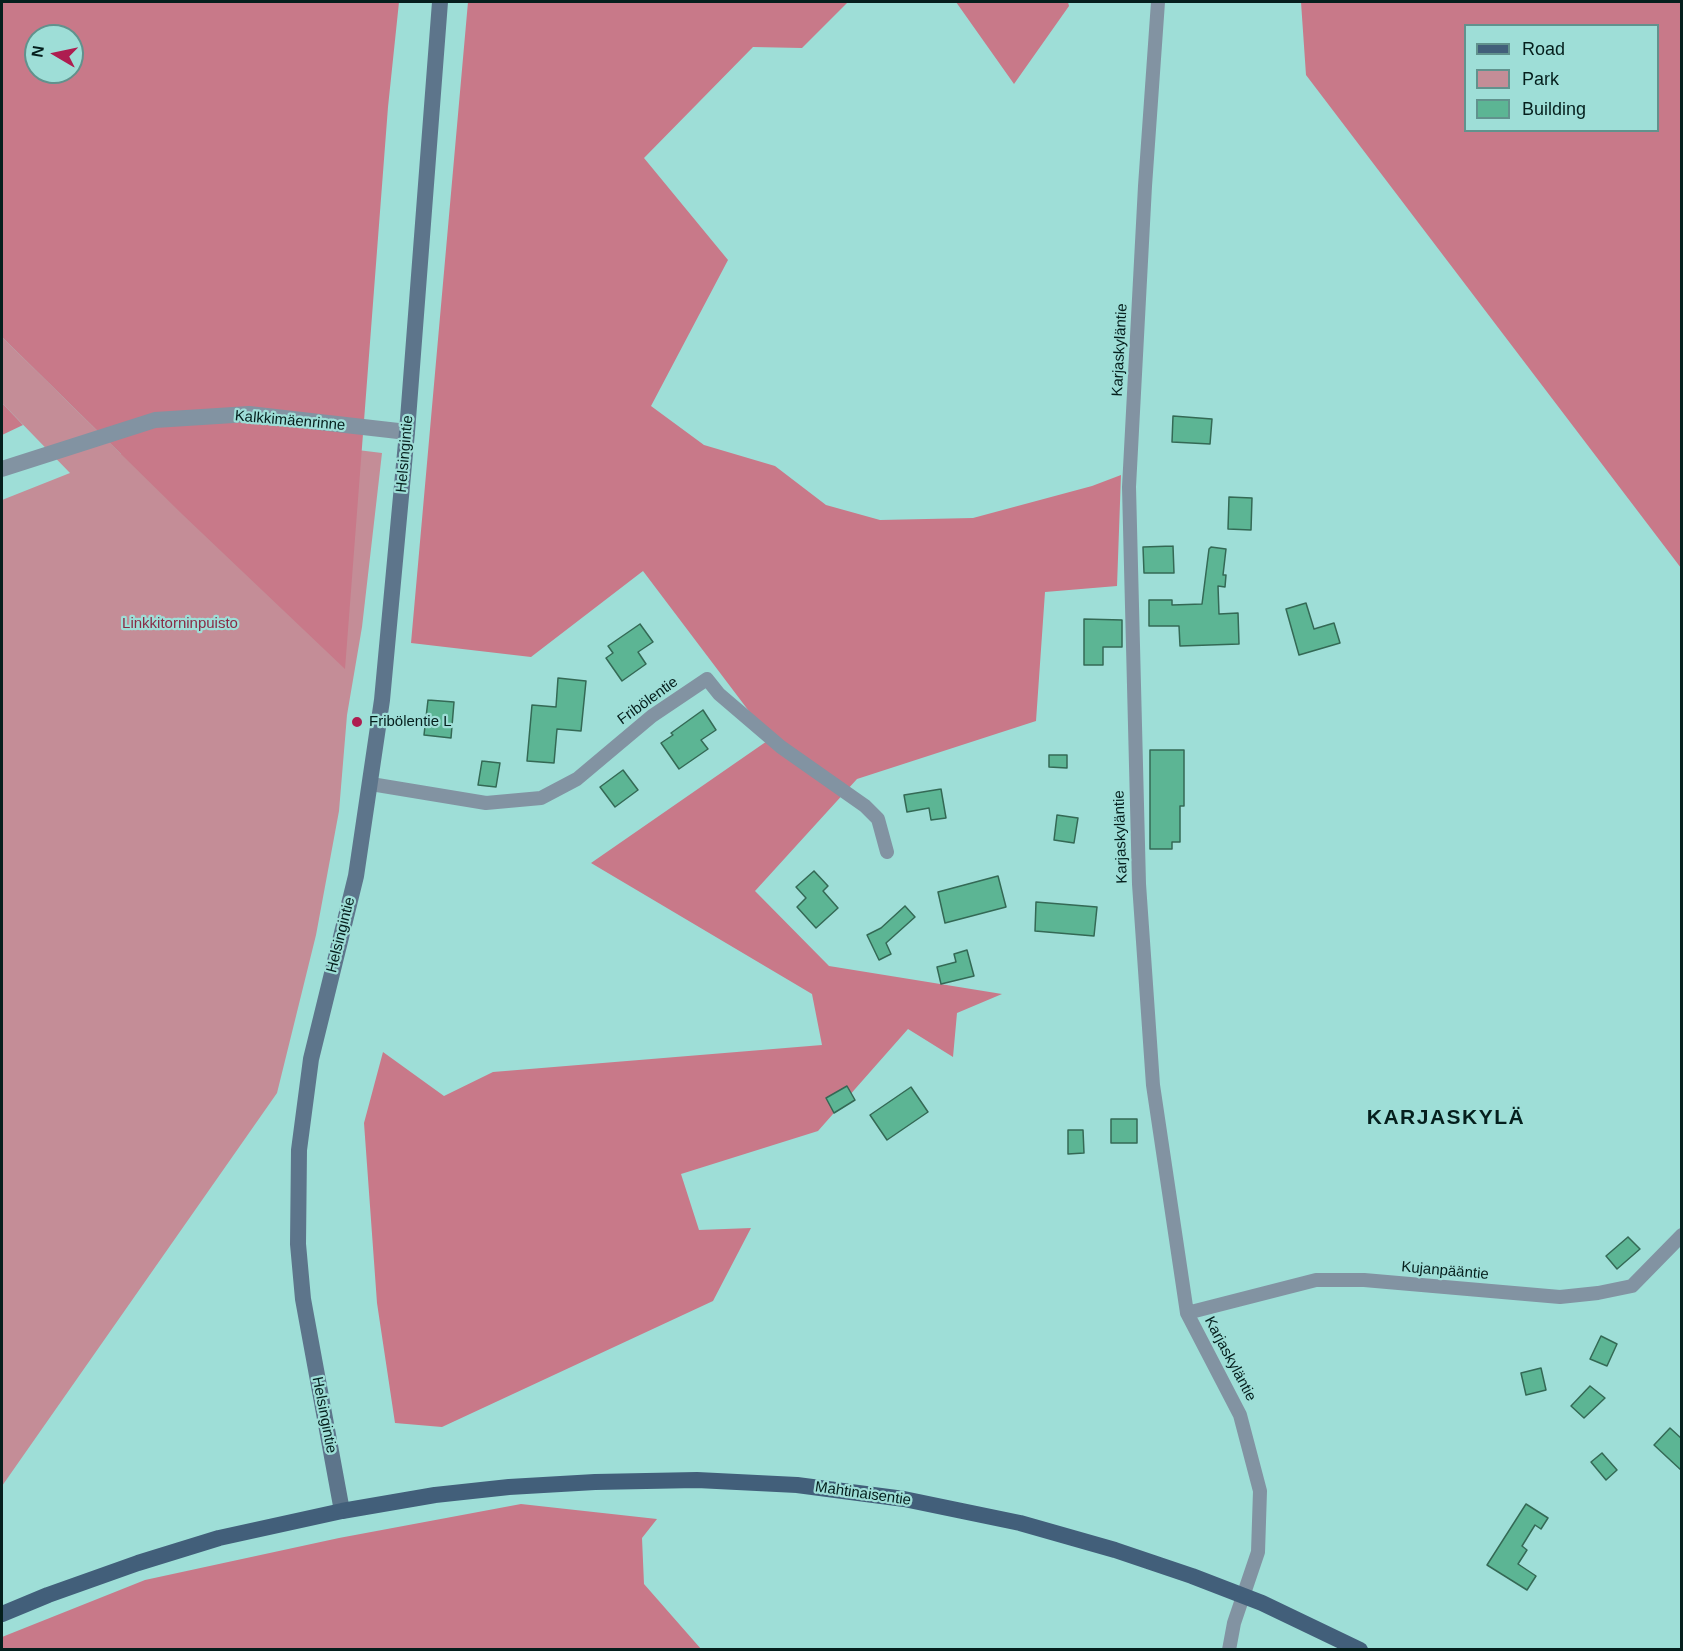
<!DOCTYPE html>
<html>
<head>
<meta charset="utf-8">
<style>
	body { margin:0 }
	#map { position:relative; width:1683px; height:1651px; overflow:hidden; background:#9eded7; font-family:Arial,sans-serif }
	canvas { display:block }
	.frame { position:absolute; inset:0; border:3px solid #051f1d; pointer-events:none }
	.legend { position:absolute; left:1464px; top:24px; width:195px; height:108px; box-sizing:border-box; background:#9eded7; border:2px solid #61928d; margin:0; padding:8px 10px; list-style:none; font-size:18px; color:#051f1d }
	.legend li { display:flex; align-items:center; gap:12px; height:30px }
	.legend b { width:30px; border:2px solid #61928d }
	.north { position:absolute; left:24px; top:24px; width:60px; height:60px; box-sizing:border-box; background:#9eded7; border:2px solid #61928d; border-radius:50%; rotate:279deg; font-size:16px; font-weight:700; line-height:24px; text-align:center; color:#051f1d }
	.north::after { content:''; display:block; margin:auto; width:21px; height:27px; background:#ae1d50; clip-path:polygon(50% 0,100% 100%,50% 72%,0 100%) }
</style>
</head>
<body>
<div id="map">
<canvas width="1683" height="1651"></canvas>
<div class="frame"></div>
<ul class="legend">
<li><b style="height:8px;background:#425f7a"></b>Road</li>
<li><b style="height:16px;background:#c48d97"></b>Park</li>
<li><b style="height:16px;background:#5cb594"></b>Building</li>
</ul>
<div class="north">N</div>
</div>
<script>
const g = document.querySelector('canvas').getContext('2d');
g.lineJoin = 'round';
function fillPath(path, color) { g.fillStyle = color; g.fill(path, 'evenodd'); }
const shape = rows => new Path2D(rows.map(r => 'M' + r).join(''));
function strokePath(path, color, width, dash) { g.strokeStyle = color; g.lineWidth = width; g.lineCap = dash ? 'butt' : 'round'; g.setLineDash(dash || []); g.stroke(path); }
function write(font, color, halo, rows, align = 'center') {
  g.font = font + ' Arial,sans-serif'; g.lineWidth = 4.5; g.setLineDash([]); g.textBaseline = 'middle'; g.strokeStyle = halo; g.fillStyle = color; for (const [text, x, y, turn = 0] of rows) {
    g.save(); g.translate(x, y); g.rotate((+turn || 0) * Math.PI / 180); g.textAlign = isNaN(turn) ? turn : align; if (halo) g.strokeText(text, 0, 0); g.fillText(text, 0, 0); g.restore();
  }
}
const green = shape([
	[2,337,121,454,227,434,382,453,362,627,347,715,339,811,316,935,277,1093,2,1486,2,500,70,473,2,403]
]);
const forest = shape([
	[2,2,399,2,388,107,345,669,182,514,2,337],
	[36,36,72,36,72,72,36,72],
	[468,2,848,2,802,48,753,47,644,158,728,260,651,406,704,445,775,466,826,505,880,520,973,518,1092,486,1121,475,1117,586,1045,592,1036,721,857,779,755,891,829,966,1002,994,957,1013,953,1057,908,1029,818,1131,681,1174,699,1230,751,1228,713,1301,442,1427,395,1423,377,1303,364,1123,383,1052,444,1096,493,1072,822,1045,812,994,591,863,770,739,643,571,531,657,411,643],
	[956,2,1068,2,1069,6,1014,84],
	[1301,2,1681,2,1681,568,1306,75],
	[1466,26,1658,26,1658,130,1466,130],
	[2,403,23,425,2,435],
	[521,1504,657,1519,642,1538,644,1584,701,1649,2,1649,2,1637,145,1580,339,1538]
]);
const building = shape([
	[1173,416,1212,419,1210,444,1172,442,1173,416],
	[1229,497,1252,498,1251,530,1228,529,1229,497],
	[1173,546,1174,573,1144,573,1143,547,1173,546],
	[1211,547,1226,549,1223,575,1226,575,1225,587,1218,586,1219,614,1238,613,1239,644,1180,646,1179,626,1149,626,1149,600,1172,600,1172,605,1202,604,1209,549,1211,547],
	[1306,603,1314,629,1334,623,1340,643,1299,655,1286,609,1306,603],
	[1084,619,1122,620,1122,647,1103,647,1103,665,1084,665,1084,619],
	[640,624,653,642,638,652,646,664,622,681,606,658,613,653,608,646,640,624],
	[558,678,586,681,581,731,557,729,554,763,527,761,532,705,556,707,558,678],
	[428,700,454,702,451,738,424,735,428,700],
	[703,710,716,730,701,740,708,749,679,769,661,743,673,735,671,733,703,710],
	[1150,750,1184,750,1184,806,1180,806,1180,842,1172,842,1172,849,1150,849,1150,750],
	[1049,755,1067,755,1067,768,1049,767,1049,755],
	[482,761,500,763,496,787,478,785,482,761],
	[623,770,638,790,615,807,600,787,623,770],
	[941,789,946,818,931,820,929,808,907,812,904,795,941,789],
	[1057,815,1078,818,1074,843,1054,840,1057,815],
	[814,871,828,886,823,891,838,908,816,928,797,907,806,898,796,887,814,871],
	[998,876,1006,907,945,923,938,892,998,876],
	[1036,902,1097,907,1094,936,1035,931,1036,902],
	[905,906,915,917,886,943,891,954,879,960,867,935,881,928,905,906],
	[967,950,974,976,941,984,937,967,956,962,954,954,967,950],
	[847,1086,855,1100,834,1113,826,1098,847,1086],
	[911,1087,928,1112,887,1140,870,1115,911,1087],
	[1111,1119,1137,1119,1137,1143,1111,1143,1111,1119],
	[1068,1130,1083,1130,1084,1153,1068,1154,1068,1130],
	[1628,1237,1640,1249,1617,1269,1606,1256,1628,1237],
	[1601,1336,1617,1344,1607,1366,1590,1359,1601,1336],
	[1541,1368,1546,1390,1526,1395,1521,1373,1541,1368],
	[1590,1386,1605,1398,1584,1418,1571,1406,1590,1386],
	[1670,1428,1682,1439,1682,1471,1654,1445,1670,1428],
	[1602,1453,1617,1470,1606,1480,1591,1462,1602,1453],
	[1526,1504,1548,1518,1541,1529,1535,1525,1522,1546,1527,1550,1518,1564,1536,1576,1527,1590,1487,1565,1526,1504]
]);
const minor = shape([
	[1158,2,1145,186,1129,487,1139,884,1153,1085,1187,1313,1240,1415,1260,1491,1258,1552,1234,1623,1229,1650],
	[371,784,486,803,541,798,577,779,652,716,707,679,719,694,781,747,865,806,878,819,887,852],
	[1187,1313,1316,1280,1364,1280,1560,1297,1598,1293,1632,1286,1682,1235]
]);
const tertiary = shape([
	[2,469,155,420,249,414,407,432]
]);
const secondary = shape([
	[342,1511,303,1299,298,1244,299,1150,311,1059,356,876,382,700,407,432,440,2]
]);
const primary = shape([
	[2,1614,48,1595,138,1563,219,1538,342,1511,435,1495,509,1487,595,1482,697,1480,797,1485,904,1499,1020,1523,1115,1550,1192,1576,1262,1603,1360,1650]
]);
const markers = [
	[357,722,6,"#ae1d50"]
];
const streetNames = [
	["Karjaskyläntie",1120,350,-87],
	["Kalkkimäenrinne",290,421,5],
	["Helsingintie",405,454,-85],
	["Fribölentie",648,701,-36],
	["Karjaskyläntie",1121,837,-92],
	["Helsingintie",341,935,-76],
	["Kujanpääntie",1445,1271,5],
	["Karjaskyläntie",1230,1359,62],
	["Helsingintie",324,1415,79],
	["Mahtinaisentie",863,1494,8]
];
const parkNames = [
	["Linkkitorninpuisto",180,624]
];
const poiNames = [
	["Fribölentie L",369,722]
];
const districtNames = [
	["KARJASKYLÄ",1446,1118]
];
fillPath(green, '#c48d97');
fillPath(forest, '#c87989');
fillPath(building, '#5cb594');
strokePath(building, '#346955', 1.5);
strokePath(minor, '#8293a2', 14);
strokePath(tertiary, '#8293a2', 16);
strokePath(secondary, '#5d758b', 16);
strokePath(primary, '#425f7a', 16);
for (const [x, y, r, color] of markers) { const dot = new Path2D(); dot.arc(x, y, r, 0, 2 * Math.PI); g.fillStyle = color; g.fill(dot); strokePath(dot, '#9eded7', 2); }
write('15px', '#051f1d', '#9eded7', streetNames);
write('15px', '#892b46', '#9eded7', parkNames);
write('15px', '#051f1d', '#9eded7', poiNames, 'left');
g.letterSpacing = '1.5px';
write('bold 21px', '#051f1d', '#9eded7', districtNames);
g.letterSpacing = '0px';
</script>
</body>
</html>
